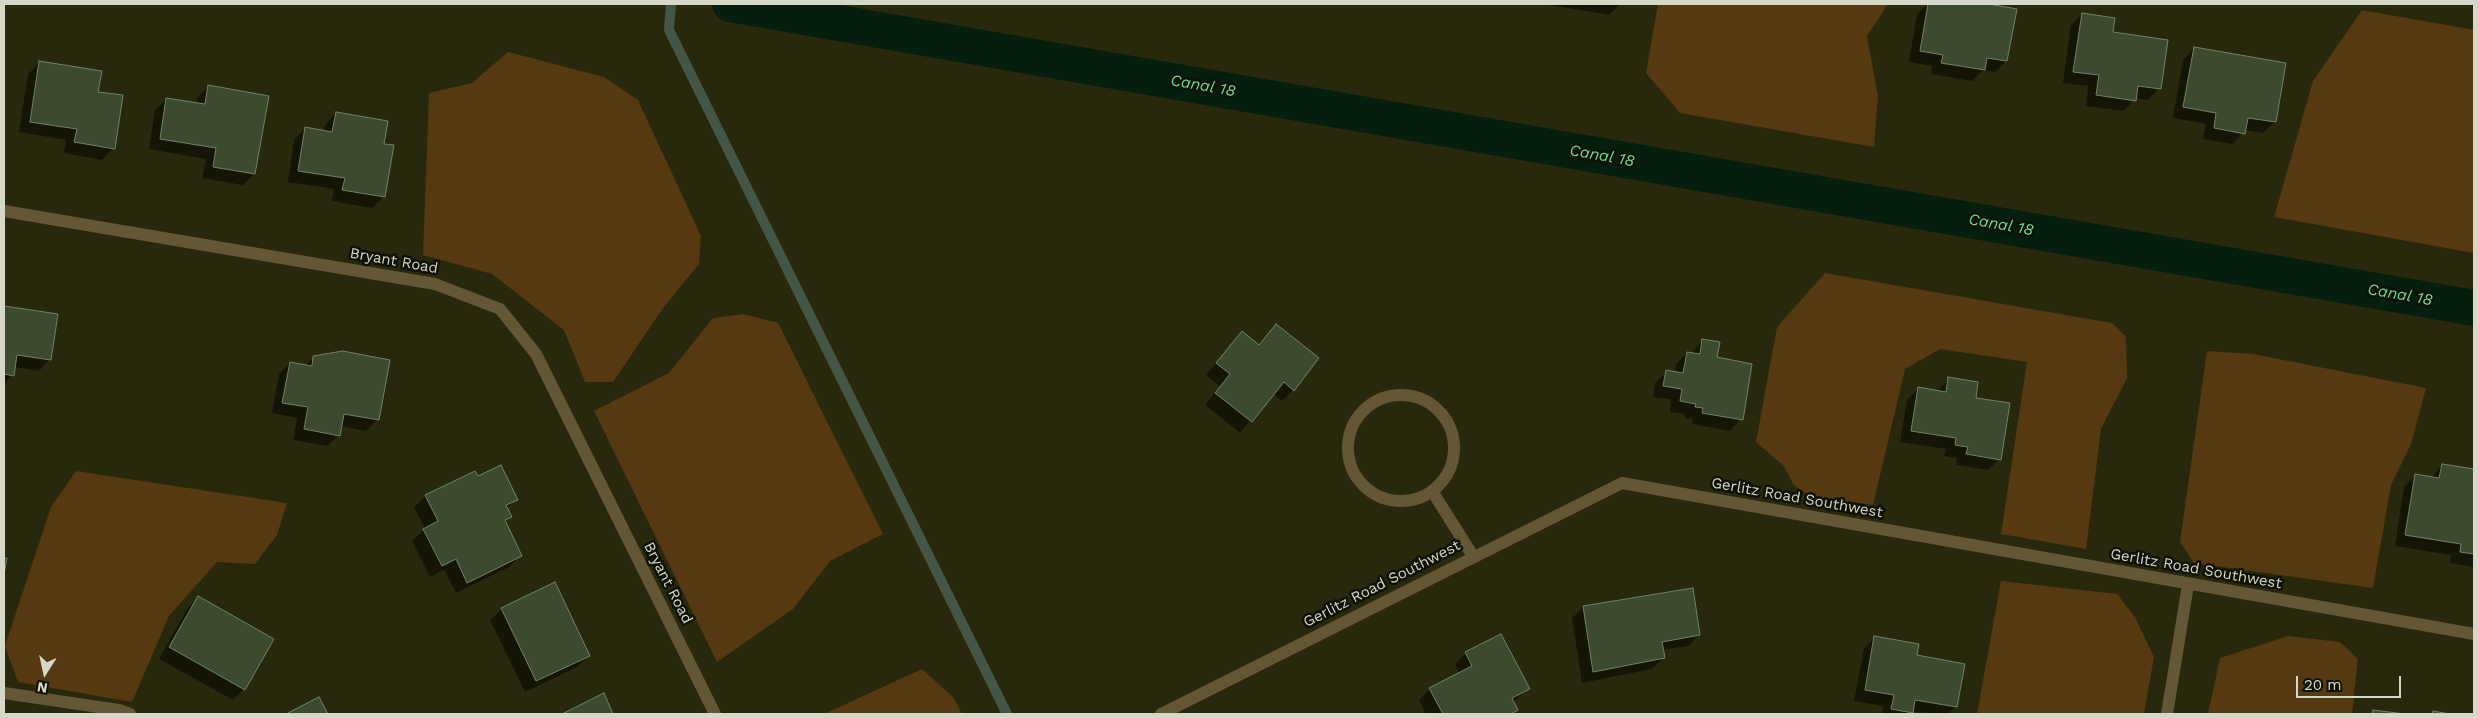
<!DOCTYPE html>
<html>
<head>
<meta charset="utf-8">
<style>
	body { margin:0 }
	#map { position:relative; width:2478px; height:718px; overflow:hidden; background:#28290c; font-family:"Work Sans",sans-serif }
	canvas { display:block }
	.frame { position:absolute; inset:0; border:5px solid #d6d8c7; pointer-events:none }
	.north { position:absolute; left:20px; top:648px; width:50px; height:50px; -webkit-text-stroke:4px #101105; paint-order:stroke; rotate:190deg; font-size:14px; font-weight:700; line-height:20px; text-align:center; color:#d6d8c7 }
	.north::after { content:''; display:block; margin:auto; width:18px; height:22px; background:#d6d8c7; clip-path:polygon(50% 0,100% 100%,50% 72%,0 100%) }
	.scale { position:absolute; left:2296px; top:676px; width:105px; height:22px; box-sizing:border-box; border:2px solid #d6d8c7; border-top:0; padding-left:6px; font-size:15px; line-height:18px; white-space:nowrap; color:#d6d8c7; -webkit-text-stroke:4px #101105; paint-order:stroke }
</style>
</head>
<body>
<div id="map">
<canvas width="2478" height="718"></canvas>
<div class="frame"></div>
<div class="north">N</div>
<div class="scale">20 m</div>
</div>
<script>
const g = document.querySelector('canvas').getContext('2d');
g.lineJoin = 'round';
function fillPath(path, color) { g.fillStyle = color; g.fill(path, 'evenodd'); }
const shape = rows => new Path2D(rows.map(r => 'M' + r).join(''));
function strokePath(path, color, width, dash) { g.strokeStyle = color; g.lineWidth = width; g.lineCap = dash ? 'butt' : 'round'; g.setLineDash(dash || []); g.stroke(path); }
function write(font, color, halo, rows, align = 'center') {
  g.font = font + ' "Work Sans",sans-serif'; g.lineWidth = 5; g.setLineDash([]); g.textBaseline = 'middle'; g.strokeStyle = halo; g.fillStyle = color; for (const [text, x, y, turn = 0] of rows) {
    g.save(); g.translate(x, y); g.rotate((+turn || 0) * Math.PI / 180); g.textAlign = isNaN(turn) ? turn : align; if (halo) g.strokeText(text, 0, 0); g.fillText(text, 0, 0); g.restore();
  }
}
const green = shape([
	[1658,4,1888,4,1867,36,1878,96,1874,147,1680,113,1646,73],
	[2362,10,2474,30,2474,253,2274,217,2313,81],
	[508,52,604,77,638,100,701,236,699,264,663,308,613,382,585,382,564,330,492,274,423,255,429,93,472,83],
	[1825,273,2112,323,2126,337,2127,378,2101,429,2086,549,2001,534,2027,362,1940,349,1905,369,1873,505,1809,496,1793,484,1784,466,1756,442,1777,327],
	[743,314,778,323,883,534,830,561,793,609,717,662,594,411,669,373,713,318],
	[2207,351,2253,354,2426,388,2411,444,2391,485,2373,588,2194,563,2180,542],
	[76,471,287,503,277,535,255,564,217,562,169,616,132,702,18,682,5,646,51,507],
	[2001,581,2117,594,2135,617,2154,657,2144,714,1977,714],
	[2288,636,2340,642,2358,659,2352,714,2208,714,2220,658],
	[922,669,953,697,962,714,824,714]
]);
const shadow = shape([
	[1544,4,1620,4,1609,15],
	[1928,4,1946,6,1948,4,1970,6,1982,4,2015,10,2006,61,1995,72,1983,70,1972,81,1931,74,1932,66,1909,62,1917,14],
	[2082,14,2111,33,2159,88,2148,100,2135,98,2124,111,2086,106,2088,86,2063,83,2071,25],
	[2194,48,2285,64,2275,122,2263,133,2245,130,2233,144,2203,139,2206,124,2173,118,2183,60],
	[39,63,97,93,113,148,102,160,64,153,66,140,19,132,28,74],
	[208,87,254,174,243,185,202,178,206,159,149,149,155,110,167,99,196,104,197,98],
	[336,113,382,145,384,197,372,208,332,201,334,189,288,182,294,139,306,128,324,131,325,125],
	[4,307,57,315,50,359,39,371,14,367,12,375,4,384],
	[1276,326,1293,390,1282,401,1273,394,1240,433,1205,405,1220,386,1206,375,1242,332,1258,346],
	[1703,340,1716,358,1741,419,1730,431,1692,424,1693,419,1685,418,1685,414,1670,412,1671,399,1653,397,1655,383,1667,372,1675,373,1676,364,1687,353,1691,354],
	[314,357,378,419,366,431,340,426,339,435,327,446,293,440,297,418,272,413,279,374,290,363,305,366],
	[1949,379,1974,399,1999,459,1988,470,1956,465,1957,458,1944,456,1946,449,1900,442,1907,400,1918,389,1937,392],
	[2442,465,2474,470,2472,488,2474,489,2474,567,2450,563,2451,555,2395,546,2404,487,2416,475,2431,478],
	[477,478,516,499,506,509,510,517,504,523,521,555,509,567,456,593,444,570,430,577,412,541,425,529,414,507,426,496],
	[1692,590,1699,635,1688,646,1662,650,1663,658,1652,669,1582,683,1572,618,1583,607],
	[198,598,244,689,233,700,159,659,187,609],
	[502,609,589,656,577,667,525,692,490,620],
	[1875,637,1915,656,1956,707,1948,714,1912,712,1910,714,1882,714,1883,706,1854,701,1864,648],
	[1466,653,1528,689,1513,702,1517,710,1513,714,1426,714,1419,700,1430,689,1459,673,1455,664]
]);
const stream = shape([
	[671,4,669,30,1007,714]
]);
const canal = shape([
	[730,4,2474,308]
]);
const building = shape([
	[1928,4,1989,4,2017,9,2007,61,1987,58,1985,70,1941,63,1943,55,1920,51,1928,4],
	[2082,13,2115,18,2113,32,2168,40,2161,89,2138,86,2136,101,2096,95,2099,75,2073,72,2082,13],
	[2194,47,2286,63,2276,122,2248,118,2245,134,2214,128,2216,113,2183,107,2194,47],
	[39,61,102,71,98,92,123,95,115,149,74,142,77,129,30,122,39,61],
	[208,85,269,96,255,174,213,167,216,148,160,139,166,98,205,104,208,85],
	[336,112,388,121,384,144,394,145,385,197,342,190,345,178,298,171,305,127,332,132,336,112],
	[4,306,58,314,51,360,17,355,14,376,4,374,4,306],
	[1276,324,1319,358,1294,391,1284,382,1252,422,1215,393,1230,374,1216,363,1242,331,1259,345,1276,324],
	[1702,339,1720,342,1717,357,1752,364,1743,420,1702,413,1703,408,1695,407,1696,404,1680,401,1682,389,1663,386,1666,370,1683,373,1687,352,1700,354,1702,339],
	[343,351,390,360,379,420,344,414,340,436,304,429,308,407,282,403,290,362,312,366,313,356,343,351],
	[1948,377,1978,382,1976,398,2010,403,2001,460,1966,454,1968,447,1955,445,1956,438,1911,431,1918,387,1946,392,1948,377],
	[2442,464,2474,469,2474,554,2460,552,2461,544,2405,535,2415,474,2439,478,2442,464],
	[501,465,518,500,506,505,512,517,505,520,522,556,467,583,456,559,442,566,423,529,438,521,425,495,475,471,478,476,501,465],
	[4,558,7,558,4,574,4,558],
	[555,582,590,656,536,681,501,608,555,582],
	[1693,588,1700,635,1662,642,1665,658,1593,672,1583,606,1693,588],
	[198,596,274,639,245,690,169,647,198,596],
	[1501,634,1530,689,1512,698,1518,710,1511,714,1443,714,1429,688,1472,666,1465,652,1501,634],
	[1874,636,1919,644,1917,655,1965,664,1957,707,1915,700,1913,713,1891,709,1894,695,1865,690,1874,636],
	[604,693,613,714,562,714,604,693],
	[319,697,328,714,286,714,319,697],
	[2373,710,2405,714,2372,714,2373,710],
	[2433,711,2450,714,2455,714,2432,714,2433,711]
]);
const minor = shape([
	[4,211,435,284,500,309,536,354,715,714],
	'1348 448a53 53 0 1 1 106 0a53 53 0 1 1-106 0Z',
	[1432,491,1473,556],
	[4,693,119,710,130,714],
	[1161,714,1622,483,2474,634],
	[2167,714,2188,585]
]);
const streetNames = [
	["Bryant Road",394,261,10],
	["Gerlitz Road Southwest",1797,498,10],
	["Gerlitz Road Southwest",2196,569,10],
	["Bryant Road",668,583,63],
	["Gerlitz Road Southwest",1382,584,-27]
];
const waterNames = [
	["Canal 18",1203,86,10],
	["Canal 18",1602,156,10],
	["Canal 18",2001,225,10],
	["Canal 18",2400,295,10]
];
fillPath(green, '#563811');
fillPath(shadow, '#0007');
strokePath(stream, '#445645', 10);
strokePath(canal, '#051e0d', 36);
fillPath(building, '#3c4a30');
strokePath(building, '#738367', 1);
strokePath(minor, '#635735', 12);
write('15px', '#d6d8c7', '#101105', streetNames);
write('italic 16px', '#6dda90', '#101105', waterNames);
</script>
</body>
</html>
